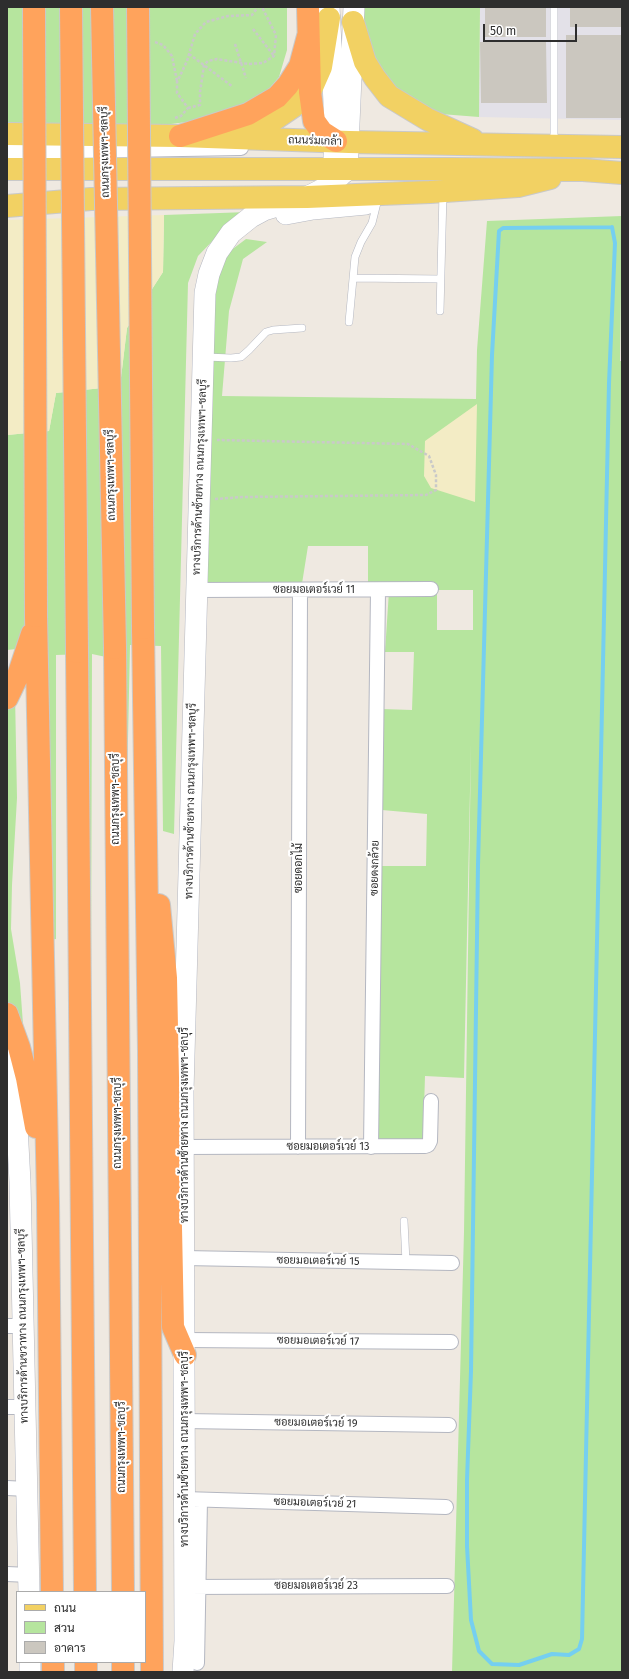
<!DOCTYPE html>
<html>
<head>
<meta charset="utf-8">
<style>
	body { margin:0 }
	#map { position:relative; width:629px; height:1679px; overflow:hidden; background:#efe9e1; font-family:"Fira Sans",Sarabun,sans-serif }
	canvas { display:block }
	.frame { position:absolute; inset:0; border:8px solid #2e2e2e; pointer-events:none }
	.legend { position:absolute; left:16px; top:1591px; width:130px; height:72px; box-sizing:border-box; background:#fff; border:1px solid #ababab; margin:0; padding:5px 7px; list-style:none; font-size:12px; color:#2e2e2e }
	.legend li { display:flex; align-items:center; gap:8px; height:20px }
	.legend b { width:20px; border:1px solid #ababab }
	.scale { position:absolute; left:483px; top:24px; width:94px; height:18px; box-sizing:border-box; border:2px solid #2e2e2e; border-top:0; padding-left:5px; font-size:12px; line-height:14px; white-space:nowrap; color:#2e2e2e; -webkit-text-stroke:3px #fff; paint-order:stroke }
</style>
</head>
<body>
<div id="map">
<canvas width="629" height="1679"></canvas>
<div class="frame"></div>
<ul class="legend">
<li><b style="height:5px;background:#f2d163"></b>ถนน</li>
<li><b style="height:11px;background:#b6e59e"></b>สวน</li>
<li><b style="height:11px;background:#cbc7bf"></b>อาคาร</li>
</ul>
<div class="scale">50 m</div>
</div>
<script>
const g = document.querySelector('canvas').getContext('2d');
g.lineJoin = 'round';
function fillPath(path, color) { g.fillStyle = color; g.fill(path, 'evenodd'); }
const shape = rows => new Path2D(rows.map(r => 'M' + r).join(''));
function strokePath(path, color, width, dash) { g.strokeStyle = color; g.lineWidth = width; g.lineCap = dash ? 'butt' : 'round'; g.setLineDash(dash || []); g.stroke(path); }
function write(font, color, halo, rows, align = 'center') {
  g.font = font + ' "Fira Sans",Sarabun,sans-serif'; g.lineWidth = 4; g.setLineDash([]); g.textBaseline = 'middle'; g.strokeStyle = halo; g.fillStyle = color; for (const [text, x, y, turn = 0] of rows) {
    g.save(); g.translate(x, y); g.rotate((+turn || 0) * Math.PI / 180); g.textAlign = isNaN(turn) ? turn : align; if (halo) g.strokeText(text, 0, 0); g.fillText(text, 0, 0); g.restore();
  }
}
const industrial = shape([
	[480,7,622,7,622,120,479,117]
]);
const green = shape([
	[7,7,287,7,287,50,279,77,258,102,194,121,126,130,7,130],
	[363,7,480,7,479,117,428,113,387,82,372,57,363,32],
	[248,212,222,231,198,256,188,283,174,834,163,831,161,646,130,645,126,832,120,660,92,654,91,986,85,654,56,655,56,939,48,940,45,646,7,650,7,435,49,431,56,393,120,386,127,328,163,272,164,215],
	[622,216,620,361,622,361,622,1672,452,1672,464,1232,471,743,464,1078,425,1076,423,1141,377,1141,380,866,426,866,427,814,382,810,382,709,412,710,414,652,385,652,389,591,368,591,368,546,308,546,300,596,202,587,210,302,226,254,246,239,267,242,243,259,229,311,222,396,476,399,477,350,487,221],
	[437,590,473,590,473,630,437,630],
	[15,694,17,798,12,885,11,929,20,983,25,1052,7,1011,7,708]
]);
const sand = shape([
	[164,215,163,272,127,328,120,386,56,393,49,431,7,435,7,220],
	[477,404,475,502,431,488,424,476,425,441]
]);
const stream = shape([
	[612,227,615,243,609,383,582,1639,579,1649,569,1655,552,1654,519,1665,492,1664,479,1651,471,1620,467,1546,467,1480,471,1371,478,865,492,355,499,231,503,228,612,227]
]);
const building = shape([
	[485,7,546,7,546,37,485,37],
	[581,7,622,7,622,27,570,27,570,8],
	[566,35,622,35,622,118,566,118],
	[480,42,546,42,547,103,481,103]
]);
const path = shape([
	[253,29,274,56],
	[155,42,163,45,172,56,177,81],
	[235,44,246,78],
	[189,54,233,87],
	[188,108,200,105,200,92,204,65,208,61,217,59,248,64,263,63,274,56,276,35,262,7],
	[175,118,181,116,188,108,177,93,177,82,187,61,195,34,206,22,228,16,252,15,258,7],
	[215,499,242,497,426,495,436,490,436,475,429,456,408,444,217,440]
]);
const lane = shape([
	[554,7,554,143],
	[354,278,440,279],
	[440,311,443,193],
	[349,322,355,257,361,242,372,223,377,203],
	[205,357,231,358,241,357,249,350,266,332,273,330,302,328],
	[404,1221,406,1262]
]);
const street = shape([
	[7,152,241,148],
	[196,590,431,589],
	[183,1147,425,1146,428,1145,430,1141,431,1101],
	[298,1147,300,590],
	[371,1147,378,590],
	[184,1258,452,1263],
	[7,1326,23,1326],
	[185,1340,451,1342],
	[7,1407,25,1407],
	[184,1421,449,1425],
	[7,1488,27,1489],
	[184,1499,446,1507],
	[7,1574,29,1575],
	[185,1587,447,1586],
	[197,1663,200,1500]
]);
const secondary = shape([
	[329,7,336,141,334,156],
	[286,214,313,209,366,204],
	[7,1060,12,1081,16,1108,20,1182,29,1592],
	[30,1672,30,1662],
	[183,1672,185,1641,183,1091,205,293,209,274,217,253,231,233,251,217,264,210,307,197,327,187,347,170,354,7]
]);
const primary = shape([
	[353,22,365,62,375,78,389,96,427,119,473,140],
	[234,131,272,121,300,102,310,92,321,67,329,18],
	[7,134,180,136,349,142,622,147],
	[7,169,448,169,583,170,622,173],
	[7,206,91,199,307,197,430,192,518,186,550,178]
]);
const highway = shape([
	[308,7,310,92,314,121,322,132,336,141],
	[180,136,248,114,277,97,288,85,300,66,308,36],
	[36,616,48,1202,52,1592],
	[143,628,149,1052,152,1672],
	[115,648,123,1592],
	[77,652,85,1592],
	[7,698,19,673,32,634],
	[159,905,166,978,173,1327,185,1355],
	[7,1014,19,1047,27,1078,36,1127],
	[53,1662,53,1672],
	[86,1662,86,1672],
	[123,1662,123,1672]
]);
const highwayBridge = shape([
	[34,7,36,616],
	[71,7,77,652],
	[102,7,115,648],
	[138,7,143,628]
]);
const streetNames = [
	["ถนนร่มเกล้า",315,141,2],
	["ถนนกรุงเทพฯ-ชลบุรี",105,152,-91],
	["ถนนกรุงเทพฯ-ชลบุรี",111,475,-91],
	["ทางบริการด้านซ้ายทาง ถนนกรุงเทพฯ-ชลบุรี",200,477,-88],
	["ซอยมอเตอร์เวย์ 11",314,590],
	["ถนนกรุงเทพฯ-ชลบุรี",116,799,-90],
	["ทางบริการด้านซ้ายทาง ถนนกรุงเทพฯ-ชลบุรี",191,801,-89],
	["ซอยดอกไม้",299,868,-90],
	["ซอยดงกล้วย",375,868,-89],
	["ถนนกรุงเทพฯ-ชลบุรี",118,1123,-90],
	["ทางบริการด้านซ้ายทาง ถนนกรุงเทพฯ-ชลบุรี",185,1125,-90],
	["ซอยมอเตอร์เวย์ 13",328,1147],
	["ซอยมอเตอร์เวย์ 15",318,1261,1],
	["ทางบริการด้านขวาทาง ถนนกรุงเทพฯ-ชลบุรี",23,1326,-91],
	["ซอยมอเตอร์เวย์ 17",318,1341,1],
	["ซอยมอเตอร์เวย์ 19",316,1423,1],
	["ถนนกรุงเทพฯ-ชลบุรี",122,1447,-90],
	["ทางบริการด้านซ้ายทาง ถนนกรุงเทพฯ-ชลบุรี",185,1449,-90],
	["ซอยมอเตอร์เวย์ 21",315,1503,2],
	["ซอยมอเตอร์เวย์ 23",316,1586]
];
fillPath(industrial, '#e3e1e8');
fillPath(green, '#b6e59e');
fillPath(sand, '#f3ecc5');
strokePath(stream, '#75cff0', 4);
fillPath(building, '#cbc7bf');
strokePath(lane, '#b4b7c1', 8);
strokePath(street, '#b4b7c1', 16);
strokePath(secondary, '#b4b7c1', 22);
strokePath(primary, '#c9c9c9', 24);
strokePath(highway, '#c9c9c9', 24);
strokePath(path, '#c9c9c9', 2.5, [3, 2]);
strokePath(lane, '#fff', 7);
strokePath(street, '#fff', 14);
strokePath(secondary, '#fff', 21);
strokePath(primary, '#f2d163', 22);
strokePath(highway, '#ffa35c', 22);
strokePath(highwayBridge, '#c9c9c9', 24, []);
strokePath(highwayBridge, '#ffa35c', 22);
write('11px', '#2e2e2e', '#fff', streetNames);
</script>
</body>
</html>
